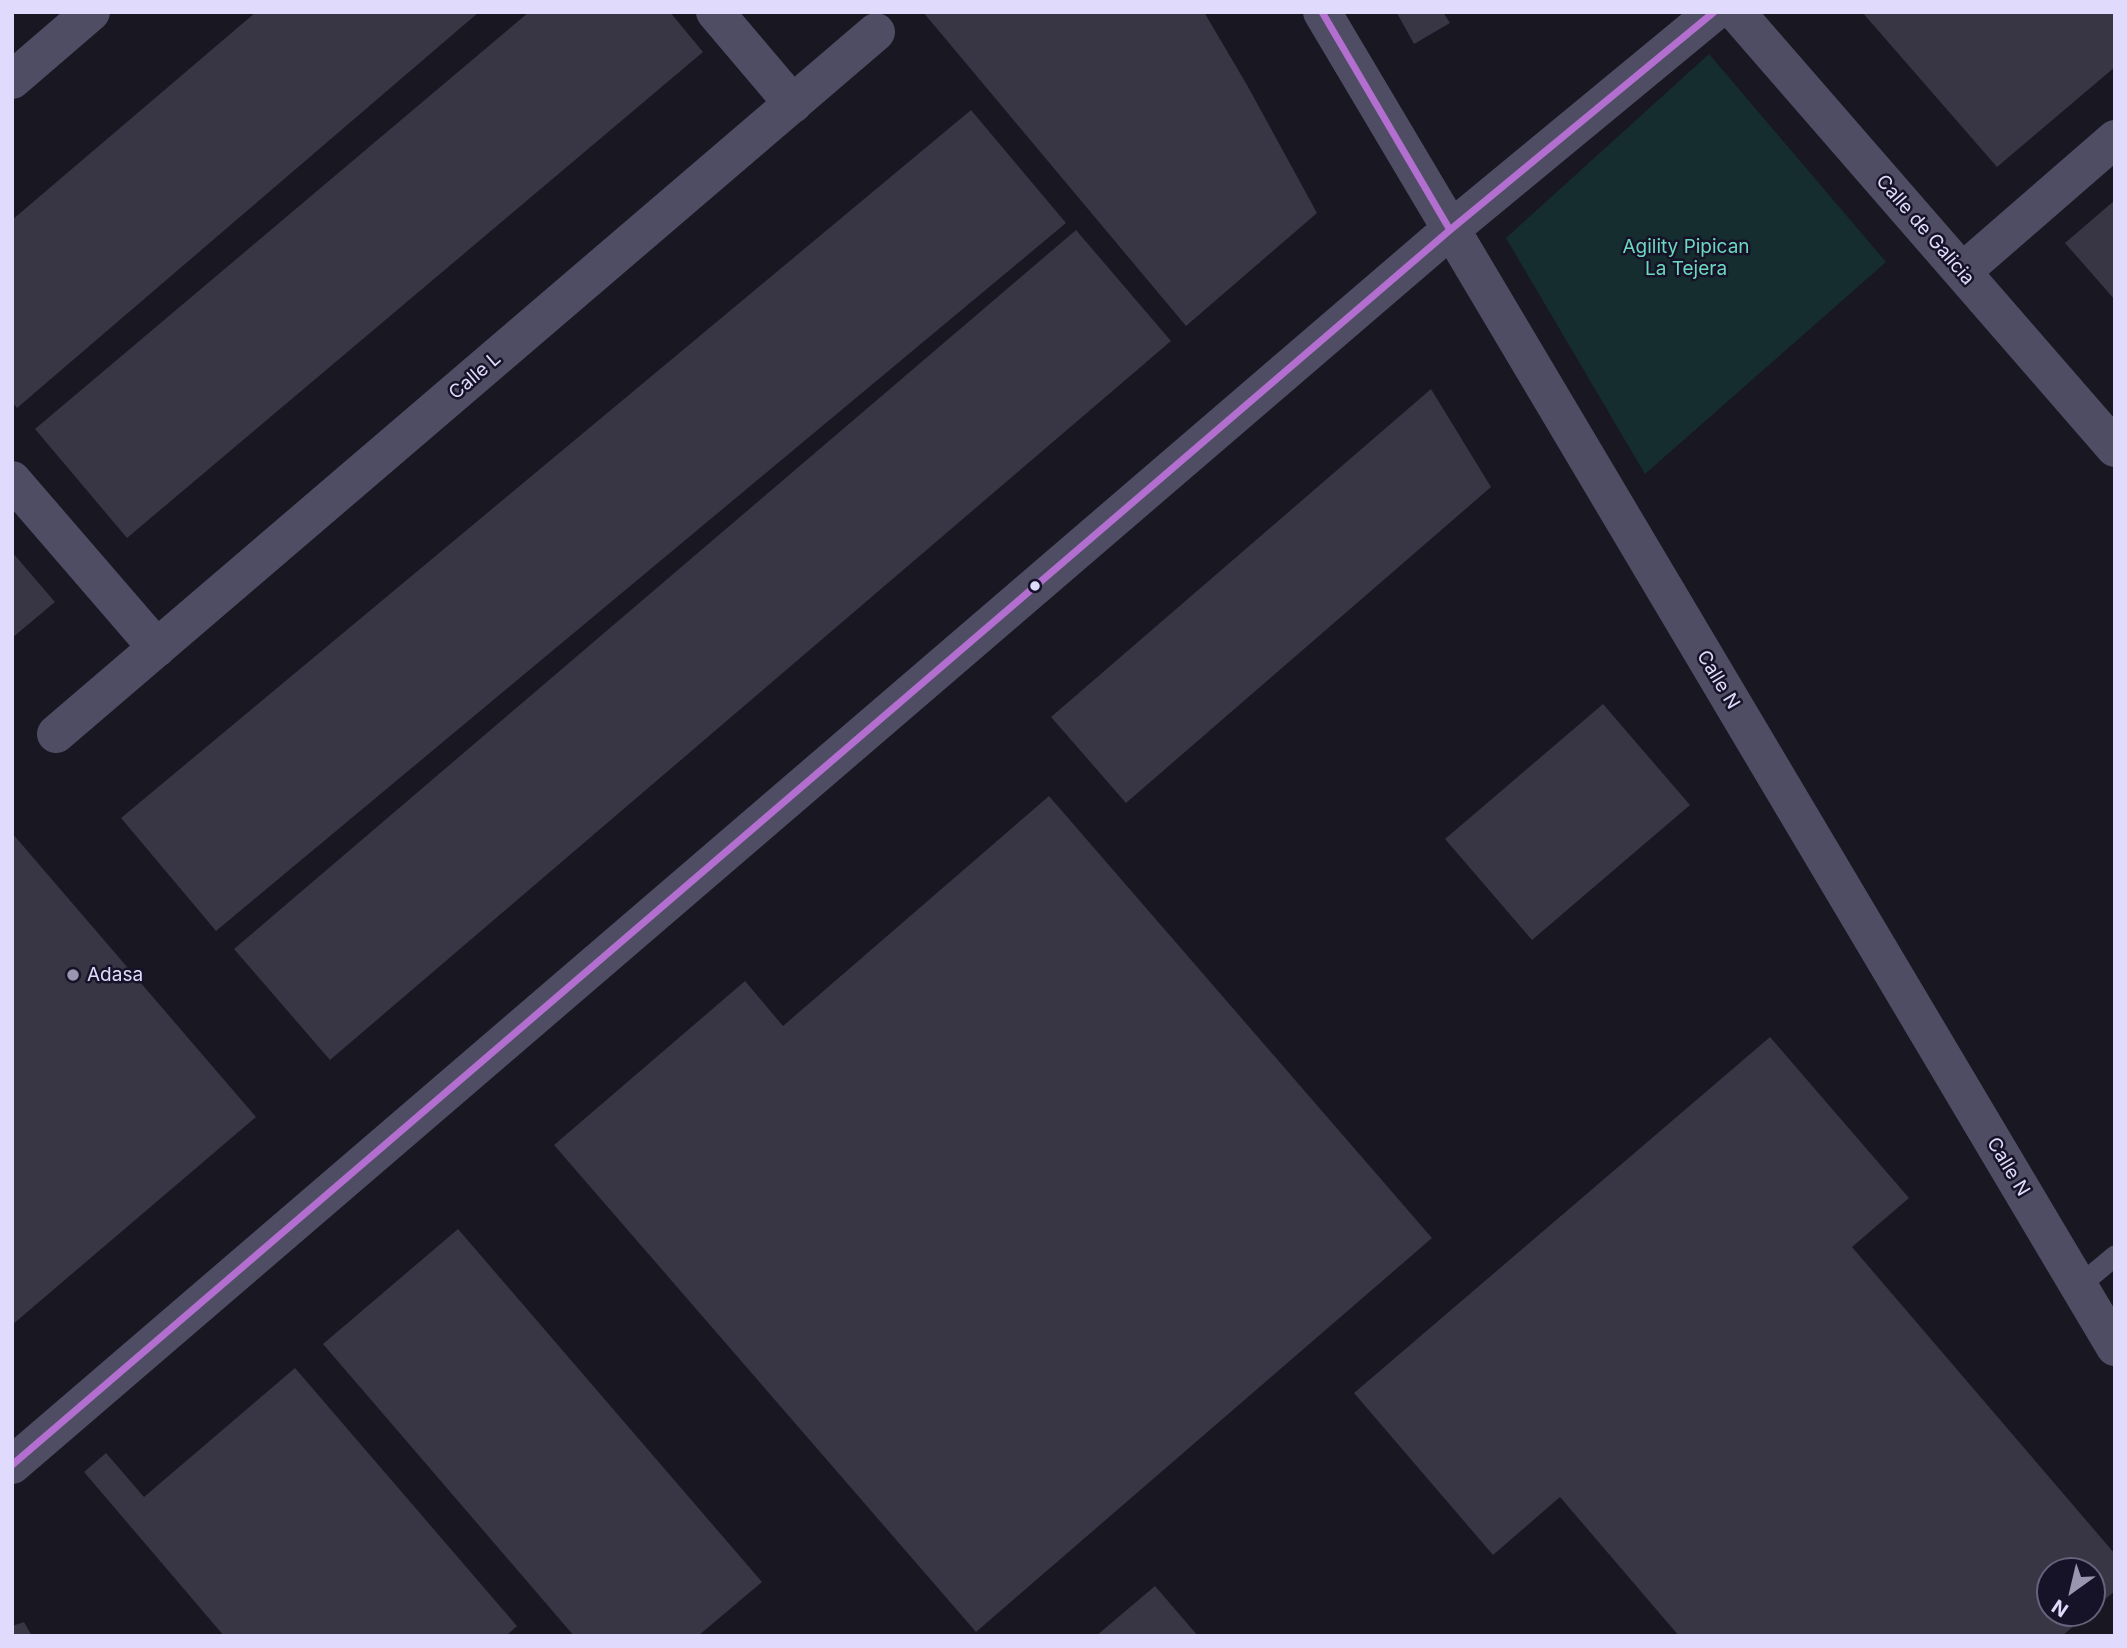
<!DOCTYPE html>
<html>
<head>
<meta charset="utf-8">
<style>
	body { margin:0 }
	#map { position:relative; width:2127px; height:1648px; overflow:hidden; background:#191722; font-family:Inter,sans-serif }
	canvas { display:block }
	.frame { position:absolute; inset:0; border:14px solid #e0dbfc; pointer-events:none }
	.north { position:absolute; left:2036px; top:1557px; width:70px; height:70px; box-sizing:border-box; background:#161227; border:2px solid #67627c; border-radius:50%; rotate:214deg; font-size:19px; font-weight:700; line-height:28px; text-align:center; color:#e0dbfc }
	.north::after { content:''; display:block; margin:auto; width:24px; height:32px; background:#9a96b0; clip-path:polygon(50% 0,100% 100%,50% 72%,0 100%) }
</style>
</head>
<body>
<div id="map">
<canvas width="2127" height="1648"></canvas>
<div class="frame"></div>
<div class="north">N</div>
</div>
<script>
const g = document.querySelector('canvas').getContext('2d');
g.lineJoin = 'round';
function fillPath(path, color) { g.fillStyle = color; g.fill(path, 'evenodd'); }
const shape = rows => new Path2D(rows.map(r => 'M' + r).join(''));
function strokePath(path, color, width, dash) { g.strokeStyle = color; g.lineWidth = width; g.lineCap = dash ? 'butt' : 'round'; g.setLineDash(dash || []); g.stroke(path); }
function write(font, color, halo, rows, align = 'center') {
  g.font = font + ' Inter,sans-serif'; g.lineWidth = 5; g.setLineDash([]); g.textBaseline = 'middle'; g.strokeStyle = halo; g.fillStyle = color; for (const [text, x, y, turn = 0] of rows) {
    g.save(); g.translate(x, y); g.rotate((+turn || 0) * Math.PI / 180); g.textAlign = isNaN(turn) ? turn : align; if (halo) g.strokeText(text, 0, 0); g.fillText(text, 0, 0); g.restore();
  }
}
const green = shape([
	[1709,54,1886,262,1645,474,1506,238]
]);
const building = shape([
	[256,12,479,12,17,408,12,402,12,220],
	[529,12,670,12,703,52,127,538,35,429],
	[923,12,1204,12,1247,85,1317,213,1186,326],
	[1398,12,1443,12,1450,23,1414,44,1397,13],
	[1862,12,2115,12,2115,67,1997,167],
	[971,110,1066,223,216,931,121,818],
	[2115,200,2115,300,2065,243],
	[1076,230,1171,341,330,1060,234,949],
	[1431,389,1491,487,1126,803,1051,717],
	[12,552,55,602,12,638],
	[1603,704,1690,805,1532,940,1445,839],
	[1049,796,1432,1238,976,1632,554,1145,745,981,783,1026],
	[12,833,256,1117,12,1325],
	[1770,1037,1909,1198,1852,1247,2115,1554,2115,1591,2092,1610,2092,1571,2050,1571,2050,1613,2089,1613,2062,1636,1679,1636,1560,1497,1493,1555,1354,1393],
	[458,1229,762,1582,698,1636,574,1636,323,1344],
	[295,1368,517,1626,506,1636,224,1636,84,1472,106,1453,144,1497],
	[1155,1586,1198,1636,1096,1636],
	[24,1622,32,1636,12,1636,12,1626]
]);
const lane = shape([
	[2079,1286,2115,1256]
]);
const street = shape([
	[715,12,793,104],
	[1322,12,2115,1347],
	[1736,12,2115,448],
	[12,80,91,12],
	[1962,272,2115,139],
	[12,480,157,648],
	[56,734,876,32],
	[12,1465,1450,230,1714,12]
]);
const bus1 = shape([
	[1322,12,1450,230],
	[12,1465,1450,230,1714,12]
]);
const markers = [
	[1035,586,6,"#e0dbfc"],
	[73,975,7,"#9a96b0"]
];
const streetNames = [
	["Calle de Galicia",1925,230,49],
	["Calle L",475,376,-41],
	["Calle N",1718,680,59],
	["Calle N",2008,1167,59]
];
const parkNames = [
	["Agility Pipican",1686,247],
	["La Tejera",1686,269]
];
const poiNames = [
	["Adasa",87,975]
];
fillPath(green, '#162d2f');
fillPath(building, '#383544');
strokePath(lane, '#4f4d63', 21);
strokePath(street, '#4f4d63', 38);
strokePath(bus1, '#b36fd0', 7);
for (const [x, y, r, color] of markers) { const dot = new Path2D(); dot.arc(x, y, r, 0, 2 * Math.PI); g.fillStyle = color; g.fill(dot); strokePath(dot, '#161227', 2.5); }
write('19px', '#e0dbfc', '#161227', streetNames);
write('19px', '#6cd8bf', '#161227', parkNames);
write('19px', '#e0dbfc', '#161227', poiNames, 'left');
</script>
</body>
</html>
